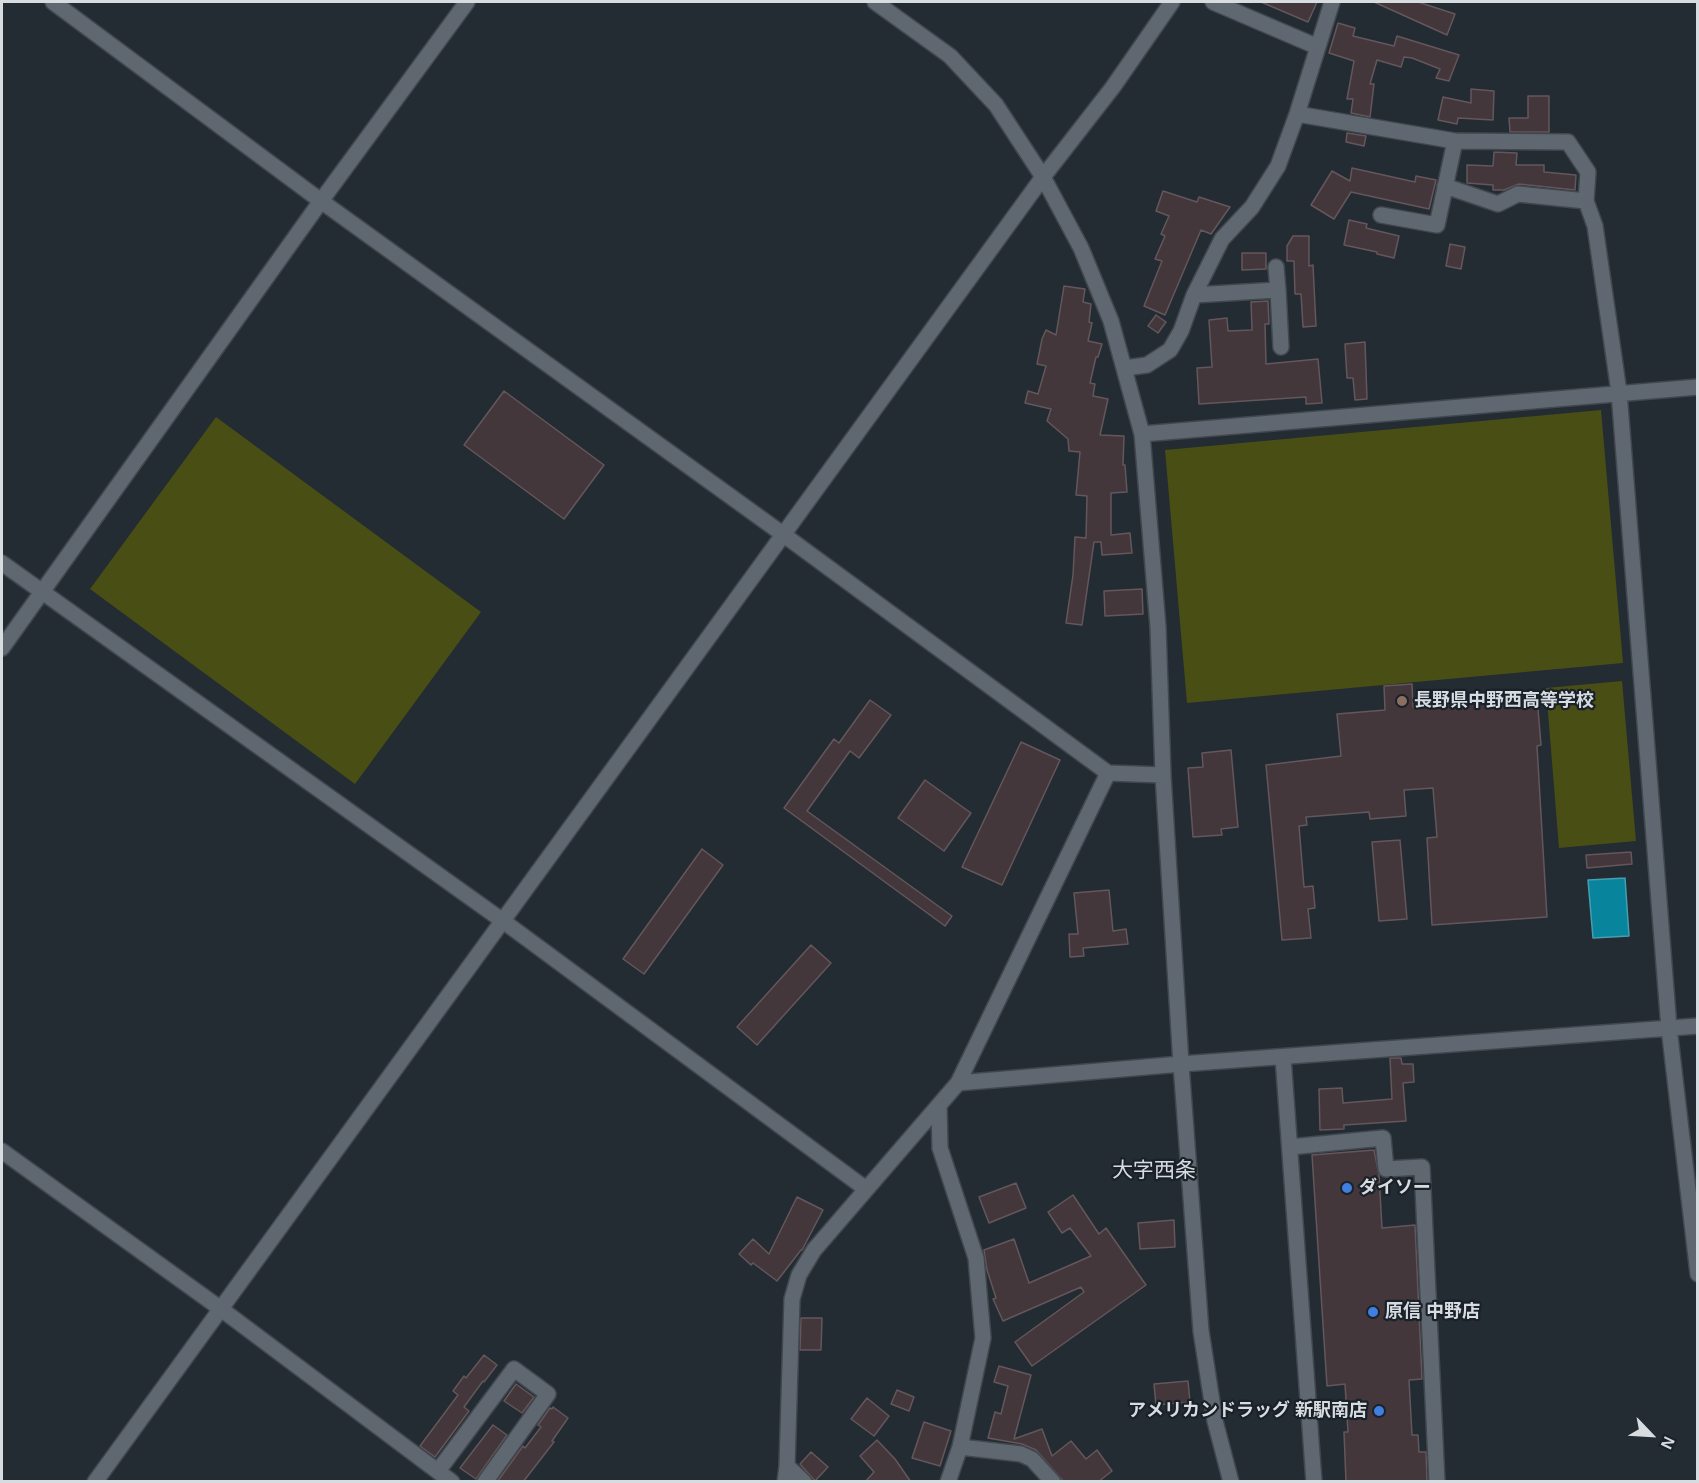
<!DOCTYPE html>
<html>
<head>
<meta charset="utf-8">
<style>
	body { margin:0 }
	#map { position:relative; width:1699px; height:1483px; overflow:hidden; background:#232b33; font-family:Helvetica,sans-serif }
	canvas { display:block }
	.frame { position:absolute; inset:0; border:3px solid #d7dce1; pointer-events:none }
	.north { position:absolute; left:1621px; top:1405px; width:60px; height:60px; -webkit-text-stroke:4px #1a2129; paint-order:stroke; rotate:115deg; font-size:16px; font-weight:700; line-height:24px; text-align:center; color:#d7dce1 }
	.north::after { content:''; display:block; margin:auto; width:21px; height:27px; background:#d7dce1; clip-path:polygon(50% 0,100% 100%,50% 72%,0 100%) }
</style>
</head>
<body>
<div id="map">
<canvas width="1699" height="1483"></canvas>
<div class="frame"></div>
<div class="north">N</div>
</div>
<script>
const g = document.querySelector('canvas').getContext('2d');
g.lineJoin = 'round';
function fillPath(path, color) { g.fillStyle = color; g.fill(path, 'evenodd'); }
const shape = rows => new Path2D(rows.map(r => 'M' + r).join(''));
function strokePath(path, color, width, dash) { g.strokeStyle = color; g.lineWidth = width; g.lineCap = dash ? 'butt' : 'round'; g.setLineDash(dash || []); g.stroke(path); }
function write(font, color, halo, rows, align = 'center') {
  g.font = font + ' Helvetica,"Noto Sans JP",sans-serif'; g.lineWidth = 4.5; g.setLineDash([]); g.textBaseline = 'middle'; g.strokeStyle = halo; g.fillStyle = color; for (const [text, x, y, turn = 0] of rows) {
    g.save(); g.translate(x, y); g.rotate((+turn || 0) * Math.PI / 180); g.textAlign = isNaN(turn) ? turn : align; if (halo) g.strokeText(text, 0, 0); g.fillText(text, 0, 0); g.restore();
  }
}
const green = shape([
	[1601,410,1623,663,1187,703,1165,450],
	[216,417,481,612,355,784,90,589],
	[1622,681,1636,841,1559,848,1546,688]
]);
const water = shape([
	[1625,878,1629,936,1593,938,1588,880,1625,878]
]);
const building = shape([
	[1261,2,1317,2,1308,22,1261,2],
	[1374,2,1418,2,1455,14,1447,35,1374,2],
	[1338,23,1355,28,1353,36,1394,46,1397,36,1459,55,1449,81,1436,78,1440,69,1412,58,1404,57,1401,67,1377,60,1370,84,1374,84,1370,117,1351,113,1353,99,1347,99,1354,61,1329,53,1338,23],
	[1471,89,1494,91,1493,120,1458,118,1457,124,1438,120,1443,97,1471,103,1471,89],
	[1528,96,1549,96,1549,132,1510,132,1509,118,1528,118,1528,96],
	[1347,133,1366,136,1364,146,1346,142,1347,133],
	[1494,152,1517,153,1516,165,1544,165,1544,172,1576,175,1575,190,1519,184,1504,190,1493,190,1493,185,1467,183,1467,165,1493,166,1494,152],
	[1352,168,1415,182,1416,176,1436,180,1429,209,1351,192,1334,219,1311,205,1332,171,1350,181,1352,168],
	[1163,191,1197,202,1199,197,1230,207,1211,234,1201,230,1165,315,1144,306,1162,261,1155,259,1165,236,1161,234,1169,216,1156,211,1163,191],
	[1349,220,1367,224,1366,228,1399,236,1394,258,1377,254,1377,252,1344,245,1349,220],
	[1293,236,1309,236,1309,266,1313,265,1316,326,1303,327,1301,294,1295,294,1294,261,1287,261,1287,246,1293,236],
	[1450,244,1465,247,1461,269,1446,266,1450,244],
	[1242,253,1266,253,1266,269,1242,270,1242,253],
	[1064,286,1085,289,1083,302,1091,304,1089,322,1092,323,1088,341,1102,344,1098,357,1096,357,1090,383,1095,384,1093,396,1108,399,1100,435,1124,436,1123,465,1125,465,1127,492,1111,493,1111,535,1130,533,1132,553,1102,555,1101,542,1094,542,1082,625,1066,623,1073,575,1075,537,1086,538,1087,496,1076,495,1080,452,1069,451,1068,439,1047,421,1051,409,1025,403,1028,391,1038,394,1046,366,1037,364,1042,339,1046,330,1056,335,1064,286],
	[1268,301,1269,324,1265,324,1266,364,1318,359,1322,403,1306,404,1306,397,1199,404,1197,368,1212,367,1209,320,1227,318,1228,331,1252,330,1251,302,1268,301],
	[1156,315,1166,322,1158,333,1148,326,1156,315],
	[1365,342,1367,399,1355,400,1353,378,1347,378,1345,344,1365,342],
	[504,391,604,465,564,519,464,445,504,391],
	[1142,589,1143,614,1105,616,1104,591,1142,589],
	[1412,684,1413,707,1465,704,1464,702,1537,697,1541,745,1537,746,1547,917,1432,925,1427,838,1437,837,1433,788,1404,790,1406,816,1370,819,1369,812,1306,817,1307,825,1299,826,1304,887,1313,886,1315,908,1308,909,1311,938,1282,940,1266,765,1341,756,1337,714,1385,710,1384,686,1412,684],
	[870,700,891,715,859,758,850,751,807,811,952,916,945,926,784,808,834,739,839,743,870,700],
	[1021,742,1060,760,1002,885,962,867,1021,742],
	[1231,750,1238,827,1221,829,1222,835,1193,837,1188,768,1203,767,1202,753,1231,750],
	[925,780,971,813,944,851,898,818,925,780],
	[1400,840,1407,919,1379,921,1372,842,1400,840],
	[702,849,723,865,644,974,623,959,702,849],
	[1631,852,1632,864,1587,868,1586,855,1631,852],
	[1109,890,1113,931,1126,929,1128,944,1083,948,1084,956,1070,957,1069,934,1078,934,1074,893,1109,890],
	[811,945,831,963,757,1045,737,1027,811,945],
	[1390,1058,1401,1058,1402,1064,1413,1064,1414,1082,1403,1083,1406,1121,1344,1125,1344,1129,1320,1130,1319,1089,1342,1088,1343,1103,1392,1099,1390,1058],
	[1374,1150,1379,1175,1382,1228,1415,1225,1422,1379,1409,1380,1412,1435,1418,1435,1419,1452,1426,1452,1427,1482,1346,1482,1344,1432,1348,1432,1345,1384,1327,1386,1312,1155,1374,1150],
	[1016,1183,1026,1208,989,1223,979,1197,1016,1183],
	[1073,1195,1099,1234,1106,1228,1146,1285,1032,1366,1015,1342,1084,1292,1081,1287,1003,1321,993,1299,996,1298,987,1270,984,1250,1014,1239,1029,1283,1091,1256,1070,1228,1062,1233,1048,1212,1073,1195],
	[797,1197,823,1210,802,1250,801,1250,777,1281,753,1263,751,1265,739,1254,753,1239,769,1254,797,1197],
	[1174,1220,1175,1247,1140,1249,1138,1223,1174,1220],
	[801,1318,822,1318,821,1350,800,1350,801,1318],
	[484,1355,497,1365,484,1382,483,1381,464,1407,469,1411,435,1457,420,1446,458,1395,453,1391,464,1376,466,1378,484,1355],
	[999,1366,1031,1375,1014,1439,1042,1429,1052,1456,1071,1441,1086,1459,1097,1450,1112,1471,1098,1482,1064,1482,1036,1450,1022,1444,988,1438,995,1412,1001,1414,1008,1386,994,1382,999,1366],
	[1188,1381,1190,1402,1156,1405,1154,1384,1188,1381],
	[516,1384,534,1397,522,1413,504,1401,516,1384],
	[897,1390,914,1397,909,1411,891,1404,897,1390],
	[867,1398,889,1416,874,1436,851,1419,867,1398],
	[553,1407,568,1418,552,1441,554,1442,523,1482,497,1482,523,1446,525,1448,541,1427,538,1425,550,1408,552,1409,553,1407],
	[924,1422,951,1431,940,1466,912,1458,924,1422],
	[493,1425,507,1435,476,1479,460,1468,493,1425],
	[877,1440,895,1459,911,1482,865,1482,874,1472,860,1456,877,1440],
	[811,1452,828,1467,815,1481,800,1464,811,1452]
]);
const minor = shape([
	[53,2,321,201,784,535,1108,773],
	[875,2,950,56,996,105,1043,177,1081,248,1111,321,1142,434,1158,627,1163,775,1181,1064,1201,1331,1215,1421,1231,1482],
	[1213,2,1318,47],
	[1297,114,1455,141,1568,142,1588,172,1586,201,1595,226,1619,392,1669,1028,1698,1274],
	[1445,186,1498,204,1518,194,1586,201],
	[1381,215,1437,225,1455,141],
	[1276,267,1278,290],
	[1194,295,1278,290,1281,347],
	[1125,368,1147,365,1170,350,1181,331,1194,295,1222,239,1252,207,1278,166,1297,114,1332,2],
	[1142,434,1698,387],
	[2,563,503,921,866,1189],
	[2,648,321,201,467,2],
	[1283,1057,1314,1482],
	[958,1083,1181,1064,1698,1026],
	[939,1106,940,1148,976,1258,983,1338,960,1447,948,1482],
	[1290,1147,1383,1138,1386,1169,1422,1167,1437,1482],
	[2,1151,221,1309,452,1482],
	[960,1447,1021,1454,1032,1459,1053,1482],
	[787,1466,804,1482],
	[438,1471,514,1369,548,1394,485,1482],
	[95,1482,1043,177,1113,87,1172,2],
	[785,1482,787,1466,792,1299,799,1275,814,1250,958,1083,1108,773,1163,775]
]);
const markers = [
	[1402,701,6,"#8d6e63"],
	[1347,1188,6,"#3f7fe0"],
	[1373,1312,6,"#3f7fe0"],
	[1379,1411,6,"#3f7fe0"]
];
const poiNames = [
	["長野県中野西高等学校",1414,701],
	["ダイソー",1359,1188],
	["原信 中野店",1385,1312],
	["アメリカンドラッグ 新駅南店",1367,1411,"right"]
];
const quarterNames = [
	["大字西条",1154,1171]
];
fillPath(green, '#494e15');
fillPath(water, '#08859d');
strokePath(water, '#469fb1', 1.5);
fillPath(building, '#43373c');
strokePath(building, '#64575c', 1.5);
strokePath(minor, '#42474e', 18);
strokePath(minor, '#5f6871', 15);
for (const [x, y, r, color] of markers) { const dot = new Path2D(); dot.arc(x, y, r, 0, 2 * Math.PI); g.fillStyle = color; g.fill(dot); strokePath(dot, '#1a2129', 2); }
write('bold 18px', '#d7dce1', '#1a2129', poiNames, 'left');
write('21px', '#d7dce1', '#1a2129', quarterNames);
</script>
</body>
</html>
